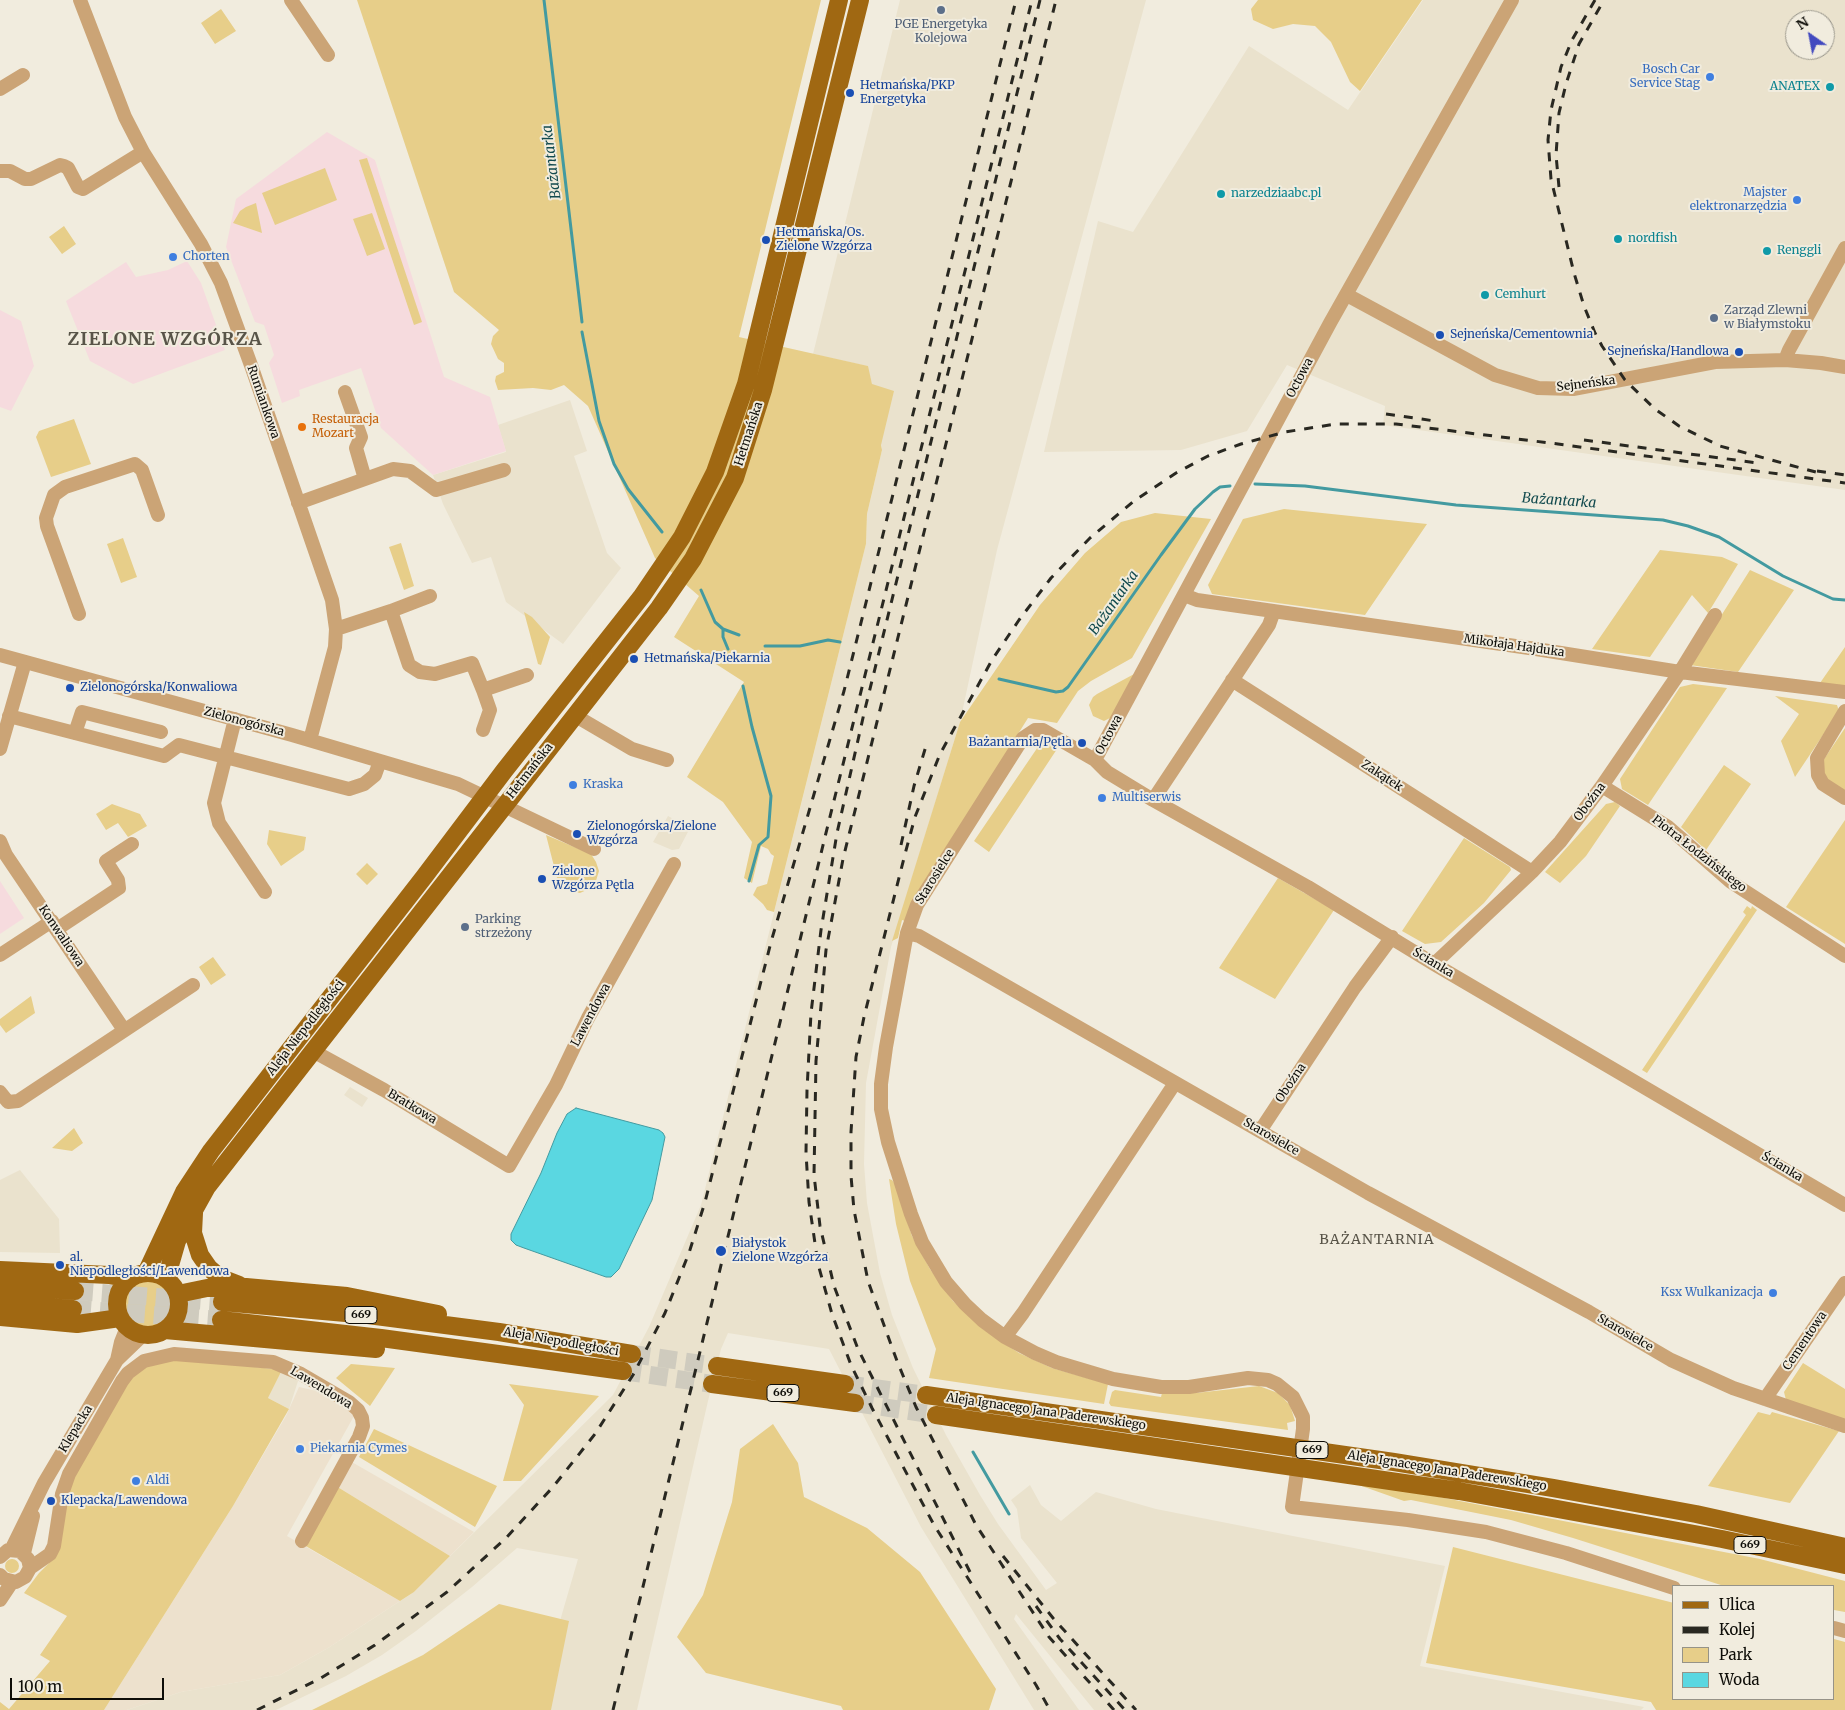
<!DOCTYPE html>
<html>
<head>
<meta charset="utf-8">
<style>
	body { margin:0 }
	#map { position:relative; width:1845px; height:1710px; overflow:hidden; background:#f1ecde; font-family:Merriweather,serif }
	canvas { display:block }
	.legend { position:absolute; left:1672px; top:1585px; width:162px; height:115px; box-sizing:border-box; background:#f1ecde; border:1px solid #969388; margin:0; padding:6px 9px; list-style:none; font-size:15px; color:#0e0d08 }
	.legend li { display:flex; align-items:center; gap:10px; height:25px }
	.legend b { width:25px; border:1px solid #969388 }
	.north { position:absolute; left:1785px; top:10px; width:50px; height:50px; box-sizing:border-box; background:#f1ecde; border:1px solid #969388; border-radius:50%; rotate:327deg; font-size:14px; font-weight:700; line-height:20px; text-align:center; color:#0e0d08 }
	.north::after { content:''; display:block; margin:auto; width:18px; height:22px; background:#434abf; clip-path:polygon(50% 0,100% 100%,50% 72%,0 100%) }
	.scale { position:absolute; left:10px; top:1678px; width:154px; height:22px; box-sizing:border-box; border:2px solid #0e0d08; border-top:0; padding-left:6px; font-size:15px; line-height:18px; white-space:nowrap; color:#0e0d08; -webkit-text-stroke:4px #f1ecde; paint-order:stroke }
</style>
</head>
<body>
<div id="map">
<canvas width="1845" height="1710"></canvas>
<ul class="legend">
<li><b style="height:6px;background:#a06812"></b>Ulica</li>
<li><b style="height:6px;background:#292821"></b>Kolej</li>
<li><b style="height:14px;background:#e7ce89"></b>Park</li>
<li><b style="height:14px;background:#5ad7e1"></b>Woda</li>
</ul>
<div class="north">N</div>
<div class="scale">100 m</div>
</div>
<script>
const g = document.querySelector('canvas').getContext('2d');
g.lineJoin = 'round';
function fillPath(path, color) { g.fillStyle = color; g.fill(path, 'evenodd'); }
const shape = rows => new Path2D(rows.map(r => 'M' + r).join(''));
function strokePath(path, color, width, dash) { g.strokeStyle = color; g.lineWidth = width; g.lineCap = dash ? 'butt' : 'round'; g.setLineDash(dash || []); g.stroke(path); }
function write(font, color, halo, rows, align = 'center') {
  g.font = font + ' Merriweather,serif'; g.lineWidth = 4; g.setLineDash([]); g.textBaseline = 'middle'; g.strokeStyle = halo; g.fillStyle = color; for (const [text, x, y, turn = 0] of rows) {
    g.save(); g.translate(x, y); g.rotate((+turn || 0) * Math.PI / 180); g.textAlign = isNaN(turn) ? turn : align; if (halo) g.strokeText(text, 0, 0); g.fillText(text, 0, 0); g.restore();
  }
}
const commercial = shape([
	[299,1387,321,1392,352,1410,354,1416,287,1536,400,1601,328,1648,280,1675,181,1692,127,1710,104,1710,233,1506,286,1416],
	[350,1461,474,1532,450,1556,336,1486]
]);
const built = shape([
	[900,0,1146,0,997,550,960,722,891,947,866,1083,864,1164,867,1203,880,1273,892,1315,913,1368,946,1435,980,1495,998,1524,1046,1590,1057,1583,1021,1538,1017,1509,1011,1500,1030,1485,1041,1505,1061,1521,1096,1492,1156,1509,1445,1566,1420,1666,1644,1707,1641,1710,1094,1710,1016,1614,1014,1619,1079,1710,1034,1710,921,1527,829,1349,728,1333,721,1349,708,1401,637,1710,534,1710,578,1559,517,1548,472,1587,416,1631,382,1655,346,1676,276,1710,127,1710,181,1692,280,1675,328,1648,414,1592,613,1395,649,1327,701,1205,866,544,867,514,882,450,872,384,867,366,813,354],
	[1423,0,1845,0,1845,490,1383,425,1385,406,1287,365,1247,431,1181,450,1044,452,1098,221,1133,232,1249,46,1348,110],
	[1795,20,1825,20,1825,50,1795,50],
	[570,400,587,451,574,456,607,553,621,568,563,644,506,602,491,557,472,563,443,504,433,475,506,452,498,425],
	[668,816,690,828,679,849,672,850,653,842],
	[350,1087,368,1098,362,1107,344,1095],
	[20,1170,59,1219,60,1253,0,1252,0,1180],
	[282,1370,298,1381,289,1409,268,1398]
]);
const education = shape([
	[327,132,375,160,444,377,490,397,506,451,433,475,381,428,361,368,299,390,300,396,282,403,269,363,274,355,264,325,255,322,226,247,236,199],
	[187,261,201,283,225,350,133,384,90,361,66,301,126,262,136,277,168,270],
	[0,310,21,321,34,366,11,411,0,407],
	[0,881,24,918,0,934]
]);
const green = shape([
	[357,0,821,0,739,337,868,366,872,384,894,391,881,445,882,450,867,514,866,544,774,912,767,910,763,904,753,895,757,887,767,884,774,856,771,854,768,849,761,846,752,883,744,878,752,842,723,802,687,777,744,682,674,637,699,596,655,558,588,406,564,385,551,390,533,388,498,390,495,381,496,376,504,372,504,363,498,359,491,344,493,336,499,330,454,292],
	[1258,0,1422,0,1360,91,1350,82,1331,42,1315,26,1293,24,1273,29,1253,20,1251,9],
	[221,9,236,31,215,44,201,23],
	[367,158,422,322,414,325,359,160],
	[325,168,337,200,275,225,262,193],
	[256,203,262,233,233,223,240,211,246,207],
	[372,213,385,249,367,256,353,219],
	[64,226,76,244,62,254,49,237],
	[74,419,91,464,51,477,36,437,39,431],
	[1284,509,1427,524,1365,615,1212,594,1208,585,1243,519],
	[1155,513,1211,519,1132,658,1091,681,1078,691,1057,723,1028,718,913,902,905,921,902,920,898,938,892,941,960,722,1040,605,1085,553,1121,522],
	[123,538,137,577,121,583,107,544],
	[401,543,414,586,404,590,389,547],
	[1660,550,1722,557,1738,564,1708,613,1692,595,1650,657,1592,649],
	[1750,570,1794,590,1738,672,1690,665],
	[524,612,532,617,550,637,541,665,538,664],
	[1845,647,1845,687,1820,683],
	[1136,673,1114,716,1104,721,1093,716,1089,705,1093,697,1097,694],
	[1693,684,1727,688,1648,805,1622,789,1620,779,1680,687],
	[1775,696,1837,705,1839,711,1795,777,1781,741,1799,714],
	[1845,728,1845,792,1822,776,1820,765],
	[1044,738,1059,746,989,852,974,841],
	[1724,765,1751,784,1706,850,1681,827],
	[1615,802,1620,806,1586,856,1560,883,1545,872,1606,804],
	[112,804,140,814,147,826,128,837,118,823,106,830,96,814],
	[1845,820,1845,944,1786,907],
	[269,830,306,837,304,850,281,866,267,844],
	[546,835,591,854,596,862,599,871,595,884,591,888,580,893,575,892,563,885,557,878],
	[1464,838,1510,867,1511,870,1484,903,1441,942,1425,944,1402,931],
	[367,863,378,874,367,885,356,874],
	[1278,878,1334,910,1275,999,1219,968],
	[1747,906,1751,909,1752,906,1757,910,1647,1073,1642,1070,1746,915,1743,912],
	[213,957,226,975,211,985,199,967],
	[31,996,35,1013,6,1033,0,1025,0,1019],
	[74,1128,83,1143,72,1151,52,1148],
	[889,1179,892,1180,895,1184,912,1236,930,1269,953,1301,983,1329,1019,1353,1052,1368,1108,1384,1104,1404,929,1378,936,1349,910,1281,896,1224],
	'125 1305a24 24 0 1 1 48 0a24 24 0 1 1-48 0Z',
	[175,1358,282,1370,268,1398,289,1409,233,1506,104,1710,0,1710,0,1702,9,1709,50,1661,40,1655,67,1616,24,1593,39,1573,49,1563,66,1496,73,1475,125,1384,139,1368],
	[1803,1363,1845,1389,1845,1420,1786,1400,1784,1392],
	[351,1364,395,1368,370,1406,336,1378],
	[509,1384,599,1396,521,1481,503,1481,524,1405],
	[1259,1386,1278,1393,1290,1405,1295,1421,1287,1423,1288,1430,1111,1406,1109,1403,1112,1392,1115,1390,1161,1397,1162,1393,1196,1393],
	[1758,1412,1770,1415,1772,1412,1839,1431,1790,1503,1708,1486],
	[773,1424,798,1463,804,1497,867,1528,920,1572,996,1689,989,1710,843,1710,841,1706,706,1673,677,1637,703,1595,732,1502,740,1449],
	[374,1429,497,1486,475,1527,359,1457],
	[1356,1484,1434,1496,1760,1559,1845,1581,1845,1612,1834,1610,1834,1586,1724,1586,1573,1538,1511,1520,1411,1500,1404,1501],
	[336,1486,450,1556,414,1592,400,1601,304,1545],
	[1453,1547,1674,1603,1674,1699,1834,1699,1834,1639,1845,1642,1845,1710,1656,1710,1651,1702,1426,1663],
	'5 1566a7 7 0 1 1 14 0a7 7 0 1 1-14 0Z',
	[499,1604,569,1621,551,1710,312,1710,423,1655]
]);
const water = shape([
	[576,1108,659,1130,663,1133,665,1137,652,1200,619,1269,611,1277,606,1277,524,1248,516,1245,511,1240,511,1234,541,1173,557,1133,567,1114,576,1108]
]);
const stream = shape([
	[544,0,582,322],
	[582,332,599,421,614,464,628,489,662,532],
	[1255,484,1305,486,1456,505,1663,520,1688,526,1719,537,1783,576,1833,599,1845,600],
	[701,590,715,622,723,629,739,635],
	[723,629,723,637,728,649],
	[765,646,800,646,828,640,840,642],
	[999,679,1056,692,1063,691,1068,687,1161,555,1195,509,1213,492,1220,487,1230,486],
	[743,686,752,727,771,796,768,837,759,845,749,881],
	[973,1452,1009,1514]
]);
const majorTunnel = shape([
	[75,1291,222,1302],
	[73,1309,221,1320],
	[632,1354,717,1366],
	[623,1371,712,1384],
	[845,1384,926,1395],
	[855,1403,936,1415]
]);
const minor = shape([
	[80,0,125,117,143,152,201,244,221,283,252,368,332,600,336,629,335,647,310,740],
	[291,0,328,55],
	[0,89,23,75],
	[0,171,10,171,25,179,31,179,60,165,64,166,68,168,78,187,83,189,143,152],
	[1347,295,1495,375,1538,388,1573,389,1715,362,1785,360,1821,363,1845,367],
	[1785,360,1789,350,1845,248],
	[345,392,361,437,356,448,365,479],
	[298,503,393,469,410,471,436,490,504,470],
	[1184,595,1197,600,1536,649,1680,672,1845,692],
	[391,611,430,596],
	[79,614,47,526,46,518,54,495,65,487,135,464,142,470,158,515],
	[336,629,391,611,409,665,420,672,435,674,472,663,483,690,527,675],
	[0,655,292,735,458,784,594,849],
	[1232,680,1532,872],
	[483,690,490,710,483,730],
	[1845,711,1817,758,1818,775,1823,784,1845,798],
	[574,715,632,749,667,760],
	[9,716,164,756,179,745,349,789,364,784,375,775,380,761],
	[235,719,214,803,219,823,265,892],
	[75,733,82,712,161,732],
	[0,749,25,662],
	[1095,760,1330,323,1512,0],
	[1602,786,1668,827,1731,882,1845,956],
	[1153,800,1269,625,1274,611],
	[0,841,6,855,124,1030],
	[57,929,119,888,118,880,106,861,132,844],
	[907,933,919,936,1368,1193,1589,1312,1671,1360,1733,1388,1845,1426],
	[0,955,52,921],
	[1434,964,1532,872,1560,842,1602,786,1680,672,1715,615],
	[313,1051,384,1090,509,1166,556,1085,588,1018,674,864],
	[0,1092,8,1102,18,1101,193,985],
	[1260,1131,1355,987,1392,937],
	[1005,1337,1023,1313,1175,1083],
	[117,1360,121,1342,127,1327],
	[1765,1399,1845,1283],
	[11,1550,44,1483,117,1360,143,1335],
	[24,1553,33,1516],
	[0,1557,8,1550,20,1551,28,1559,30,1568,25,1577,16,1582,4,1579,0,1575],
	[30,1568,50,1554,54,1546,62,1494,69,1474,122,1381,128,1373,144,1361,174,1354,273,1362,301,1374,349,1402,358,1410,362,1418,363,1426,359,1437,302,1541],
	[1674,1588,1566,1553,1486,1532,1408,1520,1292,1507,1303,1429,1303,1417,1293,1397,1277,1384,1268,1380,1248,1378,1189,1387,1161,1387,1113,1379,1056,1362,1035,1353,1005,1337,982,1320,965,1304,946,1282,922,1242,911,1214,888,1142,881,1109,881,1084,886,1047,907,933,917,905,1023,738,1035,730,1043,730,1095,760,1107,772,1153,800,1308,887,1434,964,1845,1205],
	[0,1600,12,1582],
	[1834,1628,1845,1631]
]);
const major = shape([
	[194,1213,193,1233,200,1255,209,1268,216,1274,226,1280,239,1285],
	[0,1270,109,1275,130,1279],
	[146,1273,184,1192,211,1151,424,877,504,771,642,596,682,537,715,472,746,384,839,0],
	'117 1304a31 31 0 1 1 62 0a31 31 0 1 1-62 0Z',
	[166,1279,177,1241,207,1187,659,608,693,559,735,478,763,390,860,0],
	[0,1286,75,1291],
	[178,1294,207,1288,246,1287,347,1296,438,1314],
	[222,1302,368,1315,499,1332,632,1354],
	[0,1304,73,1309],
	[0,1317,77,1324,120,1318],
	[221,1320,381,1338,623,1371],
	[165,1330,376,1349],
	[717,1366,845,1384],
	[712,1384,855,1403],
	[926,1395,1394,1462,1553,1488,1696,1514,1845,1547],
	[936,1415,1459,1491,1722,1539,1845,1565]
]);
const rail = shape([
	[1040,0,865,709,837,833,821,930,811,1013,807,1090,806,1153,809,1202,818,1264,832,1314,851,1365,872,1408,934,1525,1036,1685,1050,1710],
	[1595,0,1572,40,1561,67,1551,110,1548,140,1551,179,1574,273,1584,306,1595,333,1602,346,1625,380,1655,409,1679,426,1720,446,1823,474],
	[1559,187,1556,155,1559,113,1566,84,1579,44,1604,0],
	[1386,414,1435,421],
	[1584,440,1758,463],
	[1817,471,1845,475],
	[901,845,914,786,926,746],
	[1003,1556,1053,1618,1136,1710],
	[970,1572,858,1349,834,1286,820,1226,814,1175,816,1061,826,950,843,859,1056,0],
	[1036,1606,1060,1639,1125,1710],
	[257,1710,321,1678,375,1645,447,1592,506,1538,553,1487,595,1434,633,1375,665,1313,689,1253,705,1202,771,942,844,691,1016,0],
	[613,1710,825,837,1032,0],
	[1114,1710,1049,1637,976,1525,916,1407,897,1361,868,1281,854,1210,851,1176,851,1132,856,1057,864,1017,905,854,915,817,940,754,992,660,1019,620,1051,578,1090,538,1134,501,1176,473,1208,456,1241,444,1285,432,1336,424,1396,424,1558,444,1845,483]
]);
const markers = [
	[941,10,5,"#5c6f8a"],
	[1710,77,5,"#3f7fe0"],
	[1830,87,5,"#0f9aa8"],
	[850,93,5,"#1a4fb4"],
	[1221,194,5,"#0f9aa8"],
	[1797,200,5,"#3f7fe0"],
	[1618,239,5,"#0f9aa8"],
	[766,240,5,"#1a4fb4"],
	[1767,251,5,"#0f9aa8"],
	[173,257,5,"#3f7fe0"],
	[1485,295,5,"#0f9aa8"],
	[1714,318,5,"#5c6f8a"],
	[1440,335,5,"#1a4fb4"],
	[1739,352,5,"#1a4fb4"],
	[302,427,5,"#e8710a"],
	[634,659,5,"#1a4fb4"],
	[70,688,5,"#1a4fb4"],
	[1082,743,5,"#1a4fb4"],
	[573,785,5,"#3f7fe0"],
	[1102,798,5,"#3f7fe0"],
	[577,834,5,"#1a4fb4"],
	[542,879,5,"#1a4fb4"],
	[465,927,5,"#5c6f8a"],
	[721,1251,6,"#1a4fb4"],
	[60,1265,5,"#1a4fb4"],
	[1773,1293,5,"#3f7fe0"],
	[300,1449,5,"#3f7fe0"],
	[136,1481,5,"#3f7fe0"],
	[51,1501,5,"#1a4fb4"]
];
const shields = [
	[361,1315,32],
	[783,1393,32],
	[1312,1450,32],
	[1750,1545,32]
];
const shieldNames = [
	["669",361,1315],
	["669",783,1393],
	["669",1312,1450],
	["669",1750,1545]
];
const serviceNames = [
	["PGE Energetyka",941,25,"center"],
	["Kolejowa",941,39,"center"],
	["Zarząd Zlewni",1724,311],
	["w Białymstoku",1724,325],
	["Parking",475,920],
	["strzeżony",475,934]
];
const shopNames = [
	["Bosch Car",1700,70,"right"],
	["Service Stag",1700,84,"right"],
	["Majster",1787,193,"right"],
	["elektronarzędzia",1787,207,"right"],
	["Chorten",183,257],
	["Kraska",583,785],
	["Multiserwis",1112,798],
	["Ksx Wulkanizacja",1763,1293,"right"],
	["Piekarnia Cymes",310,1449],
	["Aldi",146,1481]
];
const transitNames = [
	["Hetmańska/PKP",860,86],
	["Energetyka",860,100],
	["Hetmańska/Os.",776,233],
	["Zielone Wzgórza",776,247],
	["Sejneńska/Cementownia",1450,335],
	["Sejneńska/Handlowa",1729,352,"right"],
	["Hetmańska/Piekarnia",644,659],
	["Zielonogórska/Konwaliowa",80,688],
	["Bażantarnia/Pętla",1072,743,"right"],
	["Zielonogórska/Zielone",587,827],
	["Wzgórza",587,841],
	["Zielone",552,872],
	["Wzgórza Pętla",552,886],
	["Białystok",732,1244],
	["Zielone Wzgórza",732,1258],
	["al.",70,1258],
	["Niepodległości/Lawendowa",70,1272],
	["Klepacka/Lawendowa",61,1501]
];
const cultureNames = [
	["ANATEX",1820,87,"right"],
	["narzedziaabc.pl",1231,194],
	["nordfish",1628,239],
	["Renggli",1777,251],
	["Cemhurt",1495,295]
];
const streetNames = [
	["Octowa",1300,378,-62],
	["Sejneńska",1586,384,-7],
	["Rumiankowa",263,402,71],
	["Hetmańska",749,434,-72],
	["Mikołaja Hajduka",1514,646,8],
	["Zielonogórska",244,722,15],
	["Octowa",1109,735,-62],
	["Hetmańska",530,771,-52],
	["Zakątek",1382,776,33],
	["Oboźna",1590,802,-53],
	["Piotra Łodzińskiego",1699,854,38],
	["Starosielce",935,877,-58],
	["Konwaliowa",61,936,56],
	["Ścianka",1433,963,31],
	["Lawendowa",591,1015,-62],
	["Aleja Niepodległości",306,1028,-52],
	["Oboźna",1291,1083,-56],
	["Bratkowa",412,1107,31],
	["Starosielce",1271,1137,30],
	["Ścianka",1782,1167,31],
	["Starosielce",1625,1333,30],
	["Cementowa",1805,1341,-56],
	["Aleja Niepodległości",561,1342,10],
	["Lawendowa",321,1388,31],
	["Aleja Ignacego Jana Paderewskiego",1046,1412,8],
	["Klepacka",76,1429,-59],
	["Aleja Ignacego Jana Paderewskiego",1447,1471,9]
];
const foodNames = [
	["Restauracja",312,420],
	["Mozart",312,434]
];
const waterNames = [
	["Bażantarka",552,162,-97],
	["Bażantarka",1559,501,4],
	["Bażantarka",1114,603,-55]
];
const neighbourhoodNames = [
	["BAŻANTARNIA",1377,1240]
];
const districtNames = [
	["ZIELONE WZGÓRZA",165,340]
];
fillPath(commercial, '#ede1cd');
fillPath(built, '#eae2cd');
fillPath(education, '#f6dbde');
fillPath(green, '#e7ce89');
fillPath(water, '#5ad7e1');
strokePath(water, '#439aa0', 1);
strokePath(stream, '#439aa0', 3);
strokePath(majorTunnel, '#cfcbbe', 18, [18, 9]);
strokePath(minor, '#cba476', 14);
strokePath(major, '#a06812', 18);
strokePath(rail, '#292821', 3, [9, 9]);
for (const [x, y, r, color] of markers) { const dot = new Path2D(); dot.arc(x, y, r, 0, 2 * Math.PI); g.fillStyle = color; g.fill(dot); strokePath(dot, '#f1ecde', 2); }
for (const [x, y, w] of shields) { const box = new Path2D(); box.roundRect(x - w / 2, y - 8.5, w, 17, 4); g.fillStyle = '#f1ecde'; g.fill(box); strokePath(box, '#0e0d08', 1); }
write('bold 11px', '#0e0d08', null, shieldNames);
write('12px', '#4e5e75', '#f1ecde', serviceNames, 'left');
write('12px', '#366cbe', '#f1ecde', shopNames, 'left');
write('12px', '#164399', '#f1ecde', transitNames, 'left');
write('12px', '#0d838f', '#f1ecde', cultureNames, 'left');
write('12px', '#0e0d08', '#f1ecde', streetNames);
write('12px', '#c56008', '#f1ecde', foodNames, 'left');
write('italic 14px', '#124a4e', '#f1ecde', waterNames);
g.letterSpacing = '1px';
write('14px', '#585448', '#f1ecde', neighbourhoodNames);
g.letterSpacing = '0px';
g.letterSpacing = '1px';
write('bold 18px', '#585448', '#f1ecde', districtNames);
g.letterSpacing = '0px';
</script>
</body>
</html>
